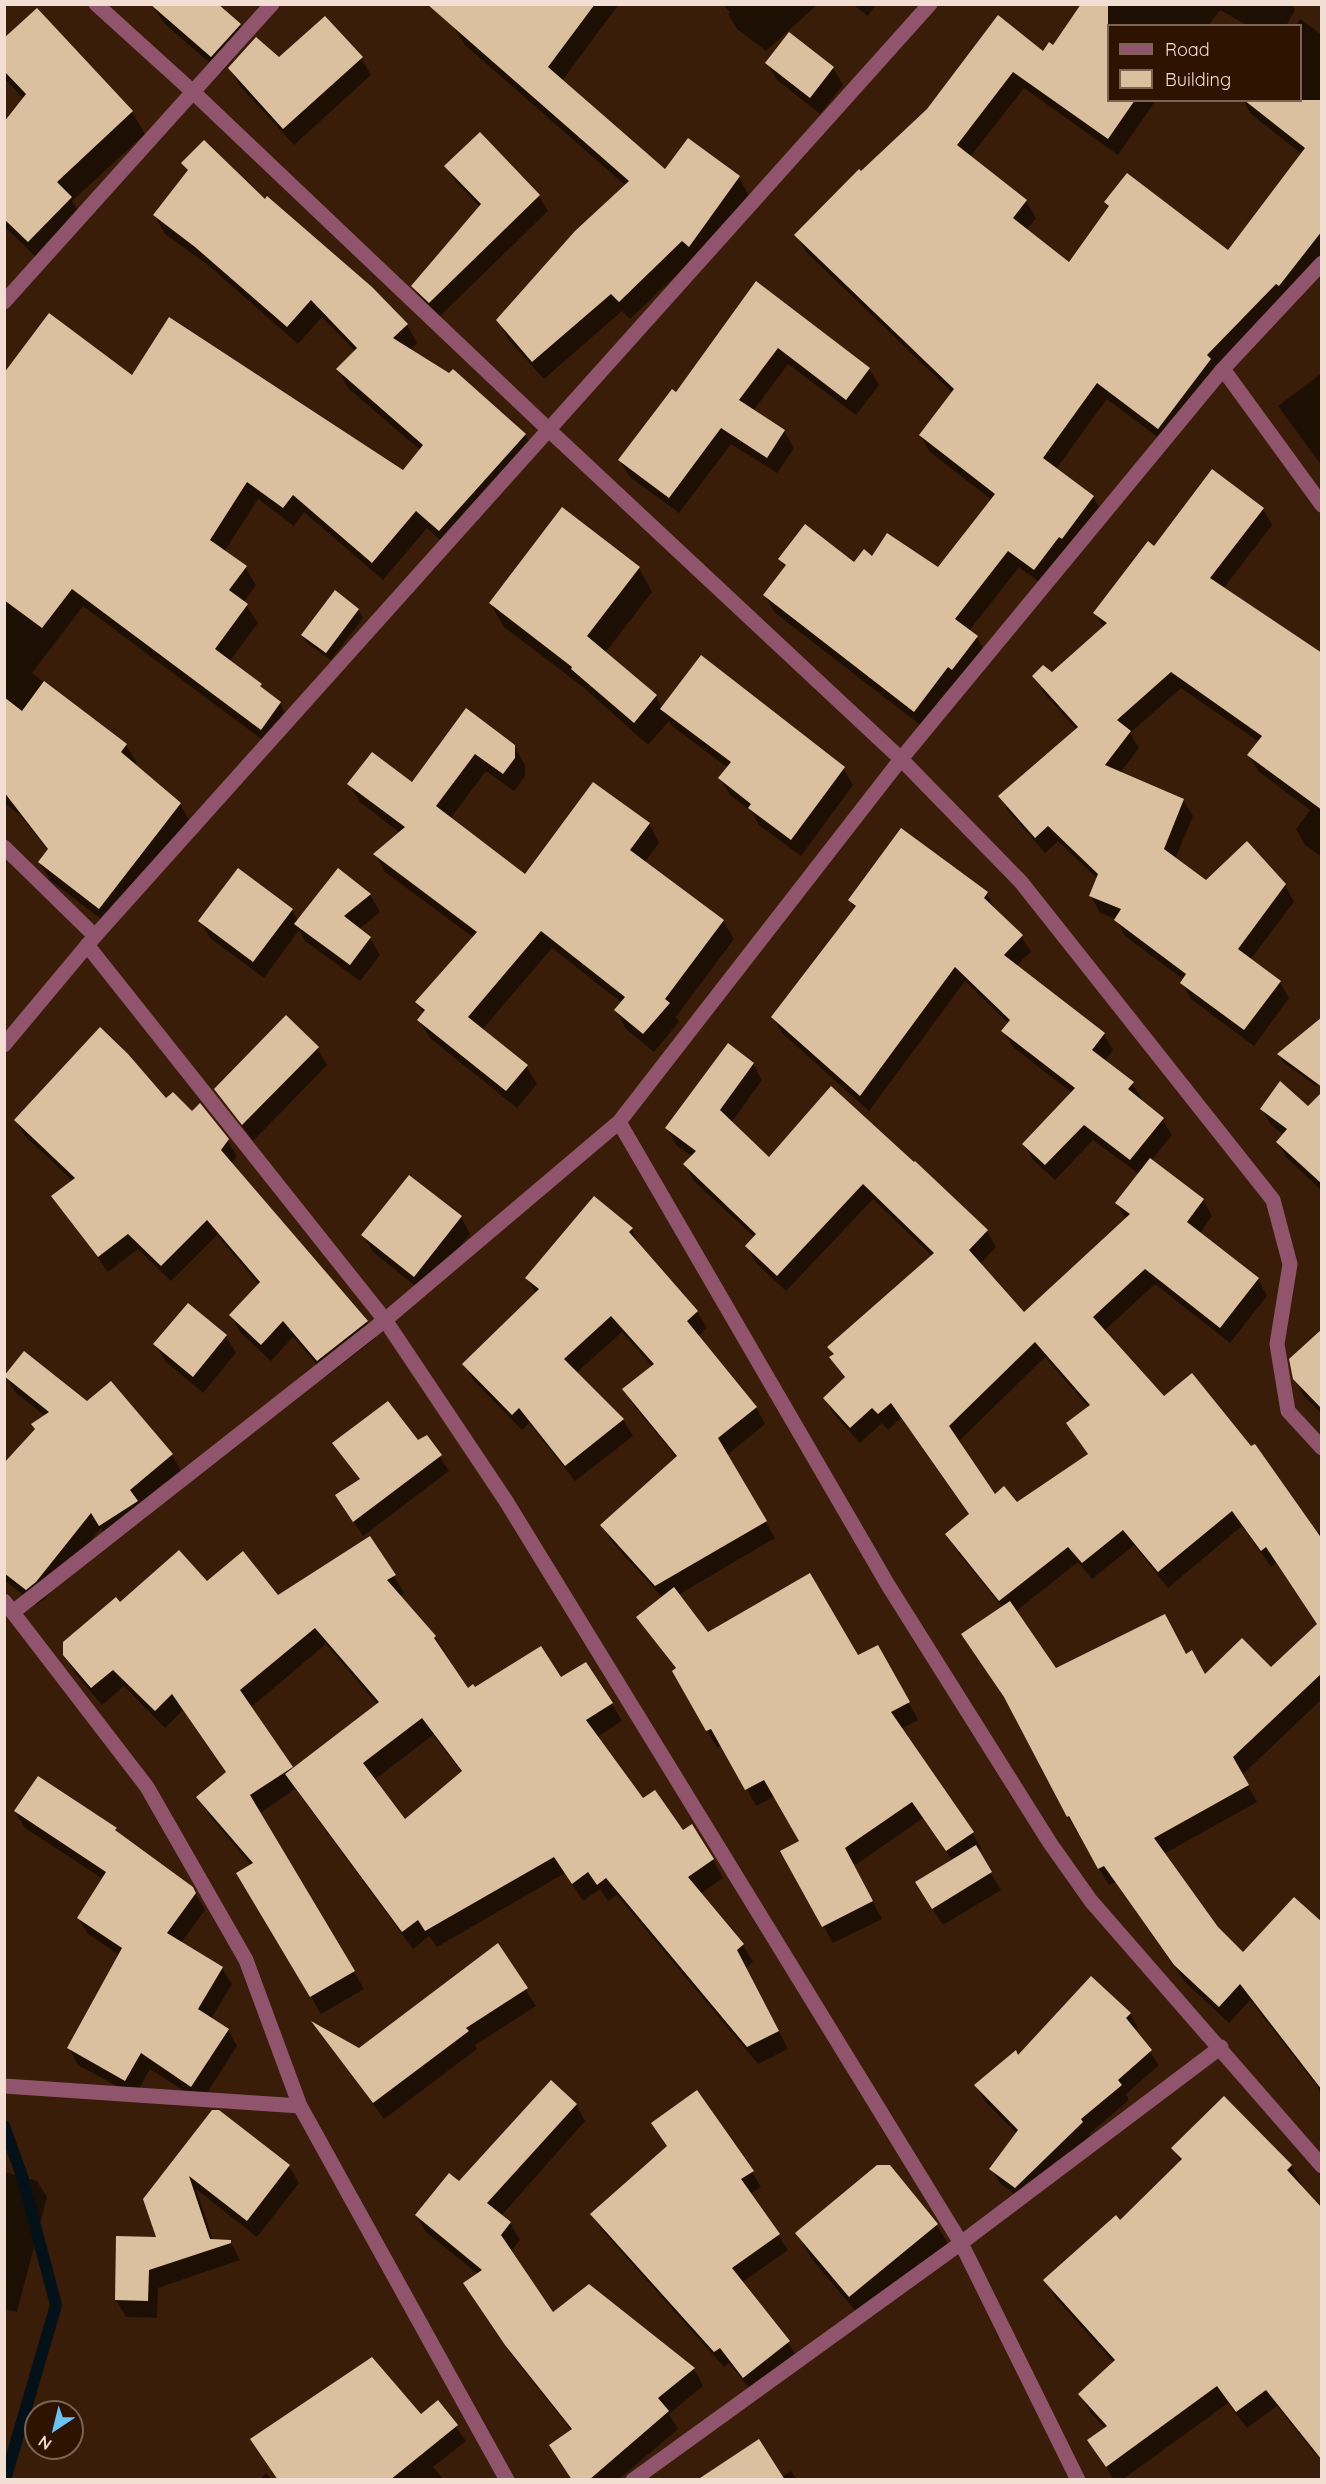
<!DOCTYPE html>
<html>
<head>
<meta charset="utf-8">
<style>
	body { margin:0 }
	#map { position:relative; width:1326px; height:2484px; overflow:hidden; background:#391d08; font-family:Quicksand,sans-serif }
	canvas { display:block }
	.frame { position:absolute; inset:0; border:6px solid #f2ded2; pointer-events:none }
	.legend { position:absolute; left:1107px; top:24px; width:195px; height:78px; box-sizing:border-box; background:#2e1301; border:2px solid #7c6455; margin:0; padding:8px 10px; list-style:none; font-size:18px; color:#f2ded2 }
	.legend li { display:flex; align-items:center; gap:12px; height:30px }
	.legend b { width:30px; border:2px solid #7c6455 }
	.north { position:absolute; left:24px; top:2400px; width:60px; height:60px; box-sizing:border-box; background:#2e1301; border:2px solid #7c6455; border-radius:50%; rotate:215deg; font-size:16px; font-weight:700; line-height:24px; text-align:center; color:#f2ded2 }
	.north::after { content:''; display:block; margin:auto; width:21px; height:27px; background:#6bc3f2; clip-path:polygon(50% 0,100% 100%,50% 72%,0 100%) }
</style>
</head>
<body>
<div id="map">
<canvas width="1326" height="2484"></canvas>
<div class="frame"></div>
<ul class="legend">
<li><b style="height:8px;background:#90546d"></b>Road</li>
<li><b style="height:16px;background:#dac09e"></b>Building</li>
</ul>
<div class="north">N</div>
</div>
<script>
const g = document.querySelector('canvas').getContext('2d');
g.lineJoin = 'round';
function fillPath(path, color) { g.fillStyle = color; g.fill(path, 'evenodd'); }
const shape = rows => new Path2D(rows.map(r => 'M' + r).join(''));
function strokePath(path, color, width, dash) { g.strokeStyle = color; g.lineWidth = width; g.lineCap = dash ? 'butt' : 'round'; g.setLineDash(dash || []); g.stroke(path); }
const shadow = shape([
	[151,4,222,4,220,7,240,25,249,41,221,73,165,24],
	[471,4,619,4,562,81,665,171,739,177,749,196,693,259,630,319,622,311,544,379,508,339,498,320,626,186,465,45,454,27],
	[722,4,818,4,766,51,737,29,728,14,730,12],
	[852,4,876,4,868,16],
	[1103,4,1292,4,1295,10,1286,26,1248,26,1220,10,1208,26,1108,26,1108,100,1156,100,1118,155,1024,88,970,157,1026,201,1036,218,1026,230,1069,264,1110,208,1106,202,1229,252,1302,154,1251,114,1243,100,1300,100,1300,26,1296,26,1300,19,1322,35,1322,260,1168,445,1107,399,1056,469,1093,497,1103,514,1044,586,1019,567,969,631,977,637,986,654,924,728,774,612,765,595,785,568,780,559,854,565,873,558,939,569,992,500,930,452,920,435,953,393,806,252,796,235,928,110,1054,47],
	[790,34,833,68,843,85,820,114,777,80,767,63],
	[4,40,132,112,145,134,72,201,83,219,41,262,4,226,4,124,24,99,4,78],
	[361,58,371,75,294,145,239,85,230,68,279,59],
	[480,134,539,196,548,211,439,317,422,301,413,286,480,207,455,181,446,166],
	[182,163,265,201,407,325,417,343,410,350,449,375,453,371,525,435,536,454,450,549,427,528,383,580,304,512,294,526,258,499,224,552,245,567,256,585,244,602,258,623,229,662,280,703,290,722,272,747,83,606,32,673,126,745,137,763,134,766,180,804,190,822,110,926,50,880,39,862,48,851,20,815,4,803,4,376,132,377,404,472,420,450,348,388,338,369,356,352,322,317,298,344,208,265,165,234,155,216,188,173],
	[757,283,869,369,879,385,856,415,788,364,753,411,784,431,794,448,777,473,731,444,679,513,630,477,620,461,676,394],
	[1322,373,1322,466,1278,406],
	[1263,509,1272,525,1223,589,1322,655,1322,857,1305,845,1296,829,1310,810,1258,771,1249,755,1259,742,1181,688,1130,733,1139,748,1120,773,1183,800,1193,816,1175,859,1206,882,1285,885,1294,902,1250,960,1280,982,1289,998,1254,1046,1191,999,1182,983,1184,980,1125,936,1116,919,1100,913,1091,896,1098,879,1058,841,1045,853,1009,812,1000,796,1077,730,1044,693,1034,677,1052,674,1104,628,1095,613,1155,548],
	[639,568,652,592,605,653,656,696,662,708,843,768,853,785,801,856,759,825,752,812,730,795,720,778,728,768,672,726,669,721,648,745,583,687,504,627,490,603],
	[335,593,358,610,363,618,331,660,307,643,302,635],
	[466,710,514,746,525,765,525,776,514,791,486,771,450,819,525,877,649,824,659,843,644,863,723,921,734,939,676,1017,679,1022,654,1052,626,1029,616,1011,622,1003,552,948,482,1030,526,1066,537,1084,517,1108,430,1038,419,1020,424,1014,417,1002,474,938,385,872,375,854,400,833,360,802,349,784,412,784],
	[338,870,370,895,380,912,359,929,370,938,380,955,360,981,305,941,299,930,264,978,210,938,200,921,292,910,298,921],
	[987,893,995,911,1021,936,1031,952,1016,966,1104,1034,1113,1050,1104,1062,1132,1083,1142,1099,1140,1101,1162,1119,1172,1135,1151,1161,1203,1200,1212,1216,1200,1233,1258,1279,1267,1296,1230,1343,1155,1284,1104,1331,1164,1398,1315,1534,1322,1529,1322,1630,1276,1563,1271,1567,1242,1526,1168,1588,1134,1545,1092,1579,1078,1562,1015,1612,1056,1670,1186,1655,1205,1676,1271,1669,1322,1646,1322,1699,1242,1775,1257,1802,1164,1854,1216,1928,1244,1954,1322,1924,1322,2098,1317,2086,1250,2000,1229,2023,1185,1982,1115,1882,1109,1885,1068,1817,1011,1708,963,1635,1003,1608,956,1550,947,1534,970,1516,901,1418,888,1430,882,1423,860,1443,834,1414,825,1398,845,1379,831,1358,834,1356,829,1347,932,1256,873,1199,786,1291,756,1263,747,1246,755,1238,694,1181,685,1165,693,1157,676,1145,667,1128,753,1064,762,1080,731,1123,769,1159,831,1088,987,1231,996,1247,979,1265,1024,1314,1126,1220,1117,1203,1139,1174,1093,1140,1055,1180,1033,1160,1024,1144,1072,1093,1013,1047,1003,1031,1009,1024,965,981,869,1111,782,1033,773,1017,855,910,850,900],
	[1045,1357,1089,1408,1068,1424,1089,1456,1016,1504,994,1496,958,1442],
	[317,1048,327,1065,253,1141,216,1089],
	[1279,1055,1322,1081,1316,1086,1283,1062],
	[166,1100,192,1113,227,1140,237,1156,231,1164,367,1322,376,1338,327,1376,293,1337,271,1361,240,1332,231,1315,259,1285,217,1235,171,1281,138,1249,108,1272,53,1196,73,1181,25,1136,15,1120],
	[1262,1109,1322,1121,1322,1191,1287,1158,1277,1142,1284,1135,1271,1125],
	[461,1217,470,1234,424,1293,373,1252,363,1235],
	[632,1229,640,1247,697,1312,707,1328,698,1336,756,1407,765,1424,727,1455,775,1538,678,1595,708,1634,888,1663,918,1720,901,1729,972,1833,982,1849,978,1852,1001,1890,943,1925,927,1900,953,1861,923,1818,854,1866,882,1919,833,1943,782,1852,801,1842,775,1796,756,1806,722,1745,717,1748,674,1672,676,1670,638,1617,663,1598,612,1542,602,1525,677,1458,634,1406,624,1389,653,1367,622,1332,576,1373,623,1420,633,1436,575,1481,529,1423,522,1430,474,1381,464,1364,536,1294,527,1278],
	[1322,1331,1322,1414,1304,1396,1294,1378],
	[226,1336,236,1353,203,1393,165,1361,155,1344],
	[6,1376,87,1403,172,1455,181,1471,139,1506,146,1518,110,1542,101,1528,45,1599,36,1605,4,1580,4,1465,45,1416,15,1392],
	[427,1437,449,1471,363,1536,346,1510,360,1480,334,1444,418,1442],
	[394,1576,404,1593,399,1597,435,1637,468,1690,560,1680,612,1704,622,1721,597,1737,643,1800,683,1832,699,1838,713,1860,723,1878,700,1894,743,1945,753,1962,746,1968,788,2049,758,2064,617,1895,608,1901,600,1889,583,1901,565,1873,437,1947,429,1936,413,1949,295,1789,260,1813,364,1989,321,2014,238,1874,252,1866,209,1815,198,1798,226,1773,183,1710,165,1728,124,1686,102,1705,75,1673,65,1655,120,1604,207,1583,278,1597],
	[326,1644,378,1705,294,1770,250,1708],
	[433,1735,462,1773,405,1821,374,1780],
	[15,1812,116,1829,118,1834,192,1888,205,1910,181,1943,222,1968,232,1984,211,2019,228,2030,237,2046,201,2102,150,2069,135,2096,78,2065,69,2048,119,1955,88,1934,78,1918,103,1879,25,1828],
	[497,1945,536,2006,475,2045,477,2049,384,2119,315,2025,359,2049],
	[1130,2014,1138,2028,1135,2031,1159,2065,1126,2094,1129,2100,1089,2134,1091,2137,1024,2202,1000,2183,991,2169,1017,2134,984,2100,976,2085],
	[1224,2098,1291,2166,1301,2184,1299,2186,1322,2451,1316,2455,1277,2406,1247,2428,1228,2403,1122,2480,1114,2480,1089,2440,1106,2429,1090,2412,1080,2394,1114,2363,1055,2297,1045,2280,1120,2222,1181,2162,1173,2148],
	[576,2104,585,2121,501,2216,510,2223,520,2240,510,2252,553,2314,589,2286,694,2369,703,2386,669,2414,678,2429,618,2480,572,2480,572,2431,517,2362,474,2300,465,2283,478,2274,426,2232,416,2215],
	[219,2112,289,2166,299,2183,257,2237,196,2189,213,2240,230,2241,240,2260,158,2288,157,2318,126,2317,116,2300,117,2237,158,2238],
	[653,2123,752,2172,761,2187,750,2194,788,2250,741,2283,788,2342,797,2358,753,2393,729,2363,724,2367,601,2229,592,2214,668,2147],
	[4,2172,37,2181,47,2197,17,2312,4,2309],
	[936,2224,951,2249,864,2321,811,2258,797,2233],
	[438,2403,466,2441,433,2467,444,2480,302,2480,421,2416],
	[791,2471,797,2480,700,2480,782,2477],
	[266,2473,272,2480,260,2480]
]);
const stream = shape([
	[4,2126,22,2176,56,2305,5,2480]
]);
const building = shape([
	[150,4,218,4,241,24,211,57],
	[427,4,595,4,548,67,665,169,688,138,740,176,689,247,682,241,619,302,611,294,532,362,496,320,575,231,629,181],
	[1081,4,1108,4,1108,100,1135,100,1108,139,1013,72,957,145,1027,200,1013,218,1069,262,1109,206,1104,202,1127,173,1228,250,1305,148,1244,100,1322,100,1322,231,1279,286,1276,284,1207,355,1211,359,1158,429,1097,383,1043,458,1094,496,1062,539,1059,537,1034,570,1008,551,955,619,978,636,952,670,948,667,914,712,763,595,786,565,778,559,805,524,854,562,864,549,872,556,887,533,938,567,995,494,919,435,954,389,794,235,859,169,861,171,927,109,998,15,1043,51,1049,42,1053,45],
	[37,8,133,111,57,182,72,197,28,242,4,219,4,122,26,94,4,71,4,38],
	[325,16,363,57,283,129,228,68,256,37,279,57],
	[789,32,834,67,810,98,765,63],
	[480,132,540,195,429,303,411,286,481,204,444,166],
	[204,140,265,199,267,196,372,287,408,324,393,338,449,373,453,369,526,434,439,531,416,511,372,563,293,495,283,508,247,482,210,540,247,566,229,590,248,604,215,649,262,684,260,686,281,702,261,730,72,589,42,628,4,600,4,373,49,313,132,375,169,317,403,470,423,445,336,369,357,348,311,300,287,327,195,247,153,215,188,170,181,163],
	[756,281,870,368,846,400,778,348,739,400,785,430,767,458,721,428,669,498,618,460,672,389,676,392],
	[1212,469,1264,508,1210,578,1322,653,1322,810,1247,755,1262,736,1171,672,1117,720,1131,731,1105,765,1184,799,1164,849,1206,880,1247,841,1286,884,1238,949,1281,981,1244,1030,1180,983,1186,974,1114,920,1121,909,1089,896,1098,874,1048,826,1035,838,998,796,1078,727,1032,676,1043,665,1052,672,1107,623,1093,613,1148,541,1154,546],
	[562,507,640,567,587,636,657,695,634,723,571,669,572,667,489,603],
	[335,590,359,609,326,653,301,635],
	[701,655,845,767,791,840,748,808,751,804,718,778,731,762,660,709],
	[44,681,127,744,121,752,181,803,99,909,38,862,48,849,4,792,4,697,22,711],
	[466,708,515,745,515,758,503,774,475,754,436,806,525,874,593,782,650,823,630,850,724,920,665,999,670,1003,643,1034,614,1010,625,997,541,931,468,1017,528,1065,506,1091,417,1020,425,1010,415,1002,477,932,373,854,405,827,347,784,372,752,412,782],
	[901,828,988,892,984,898,1023,935,1004,955,1105,1033,1092,1050,1134,1082,1128,1089,1164,1118,1130,1160,1084,1125,1045,1165,1022,1144,1075,1088,1001,1031,1010,1020,955,967,860,1096,771,1017,856,906,848,900],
	[238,868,293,909,253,962,198,921],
	[338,868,371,894,344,916,371,937,350,965,294,924],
	[286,1015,319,1047,242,1125,214,1089],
	[1322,1017,1322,1087,1277,1054],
	[100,1027,128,1054,166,1098,173,1092,192,1111,200,1103,229,1139,221,1150,368,1321,317,1361,283,1321,261,1345,229,1315,260,1282,207,1220,161,1266,128,1234,98,1257,51,1196,75,1178,14,1120],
	[728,1043,754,1063,720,1110,769,1157,831,1086,914,1162,915,1161,988,1230,969,1250,1024,1312,1130,1214,1115,1203,1150,1158,1204,1199,1187,1222,1259,1278,1220,1328,1145,1269,1093,1317,1164,1396,1192,1373,1251,1446,1255,1444,1322,1539,1322,1673,1233,1757,1249,1785,1154,1838,1218,1927,1243,1952,1294,1897,1322,1922,1322,2090,1240,1984,1219,2007,1174,1965,1104,1866,1098,1869,1069,1816,1067,1817,1004,1697,961,1634,1010,1601,1056,1668,1165,1614,1186,1654,1192,1650,1205,1674,1242,1638,1271,1667,1317,1624,1266,1547,1261,1551,1232,1511,1158,1572,1123,1530,1082,1563,1068,1547,999,1601,945,1534,969,1514,891,1403,878,1414,872,1408,850,1428,823,1398,845,1377,829,1357,834,1354,827,1347,934,1253,863,1184,777,1276,745,1246,756,1234,683,1164,696,1151,665,1128],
	[1035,1342,1090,1405,1066,1423,1088,1454,1017,1502,1004,1486,995,1494,949,1426],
	[1280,1081,1308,1106,1322,1092,1322,1184,1276,1142,1287,1129,1260,1109],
	[409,1175,462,1216,414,1277,361,1235],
	[594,1196,633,1228,629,1232,698,1311,687,1321,757,1407,718,1438,767,1521,655,1586,600,1525,677,1456,622,1389,654,1364,611,1316,564,1359,624,1419,565,1466,519,1408,512,1415,462,1364,539,1289,525,1278],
	[188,1303,227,1335,193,1377,153,1344],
	[1322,1329,1322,1409,1293,1379,1289,1359],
	[24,1351,87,1401,111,1381,173,1454,130,1490,138,1501,99,1526,91,1513,36,1582,26,1590,4,1573,4,1463,35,1429,31,1424,49,1412,4,1376],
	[388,1401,418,1440,427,1435,442,1455,353,1522,335,1495,360,1479,332,1443],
	[370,1536,396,1575,387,1580,436,1636,434,1638,468,1688,473,1684,475,1687,541,1646,561,1677,586,1662,613,1703,586,1720,643,1798,655,1790,683,1830,692,1824,700,1837,714,1859,688,1877,744,1944,737,1950,779,2031,747,2047,606,1878,597,1885,588,1872,572,1884,554,1857,425,1931,418,1920,402,1932,285,1774,379,1702,315,1628,240,1690,293,1767,250,1795,355,1971,310,1997,236,1873,253,1863,196,1797,226,1772,172,1694,155,1711,113,1670,91,1688,63,1655,63,1642,116,1597,120,1602,179,1550,207,1581,243,1551,278,1595],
	[422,1718,462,1771,405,1819,363,1763],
	[810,1573,858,1655,878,1645,910,1702,891,1712,974,1832,946,1851,912,1802,845,1848,873,1901,822,1927,780,1851,799,1841,764,1780,745,1790,711,1729,706,1731,672,1671,676,1668,636,1617,674,1587,708,1632],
	[38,1776,117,1828,115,1830,193,1887,196,1893,167,1933,223,1967,198,2009,229,2029,191,2087,141,2053,125,2081,67,2048,122,1948,77,1918,106,1872,14,1811],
	[976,1845,992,1872,932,1909,915,1882],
	[498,1943,528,1988,466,2028,469,2031,373,2103,311,2021,359,2048],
	[1091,1976,1131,2013,1126,2018,1152,2050,1118,2080,1122,2085,1081,2119,1083,2122,1015,2188,989,2169,1018,2130,974,2085,1016,2050,1018,2055],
	[551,2080,577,2104,487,2203,511,2222,501,2235,553,2312,589,2284,695,2368,658,2398,669,2411,589,2480,572,2480,549,2445,572,2429,505,2345,463,2283,482,2270,415,2215,449,2173,459,2181],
	[697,2090,754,2171,741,2179,780,2234,732,2268,790,2341,743,2378,720,2348,714,2352,590,2214,667,2146,651,2123],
	[1224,2096,1292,2165,1287,2170,1322,2208,1322,2460,1266,2390,1236,2412,1217,2386,1106,2467,1087,2440,1107,2426,1078,2394,1115,2360,1043,2280,1116,2215,1120,2220,1182,2159,1171,2148],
	[212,2110,219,2110,290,2165,247,2221,189,2176,210,2239,231,2240,231,2243,149,2270,148,2301,115,2300,116,2236,156,2237,143,2199],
	[877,2165,890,2165,938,2224,849,2297,795,2233],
	[372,2357,421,2414,438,2400,458,2425,390,2480,278,2480,250,2439],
	[759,2439,785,2480,697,2480]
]);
const minor = shape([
	[96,4,192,91,550,431,901,759,1021,882,1273,1200,1290,1264,1277,1344,1288,1411,1322,1448],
	[4,302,272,4],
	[1223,369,1322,505],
	[4,847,95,936],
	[87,945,385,1320,506,1501,961,2243,1078,2480],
	[619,1122,888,1585,1050,1843,1091,1901,1322,2166],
	[4,1601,147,1787,246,1960,300,2106,507,2480],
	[13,1612,385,1320,619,1122,901,759,1223,369,1322,263],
	[4,2086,300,2106],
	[633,2480,961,2243,1221,2047]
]);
const tertiary = shape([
	[4,1045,95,936,930,4]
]);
fillPath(shadow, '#0007');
strokePath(stream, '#041119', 12);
fillPath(building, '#dac09e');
strokePath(minor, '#90546d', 15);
strokePath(tertiary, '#90546d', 15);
</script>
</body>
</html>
